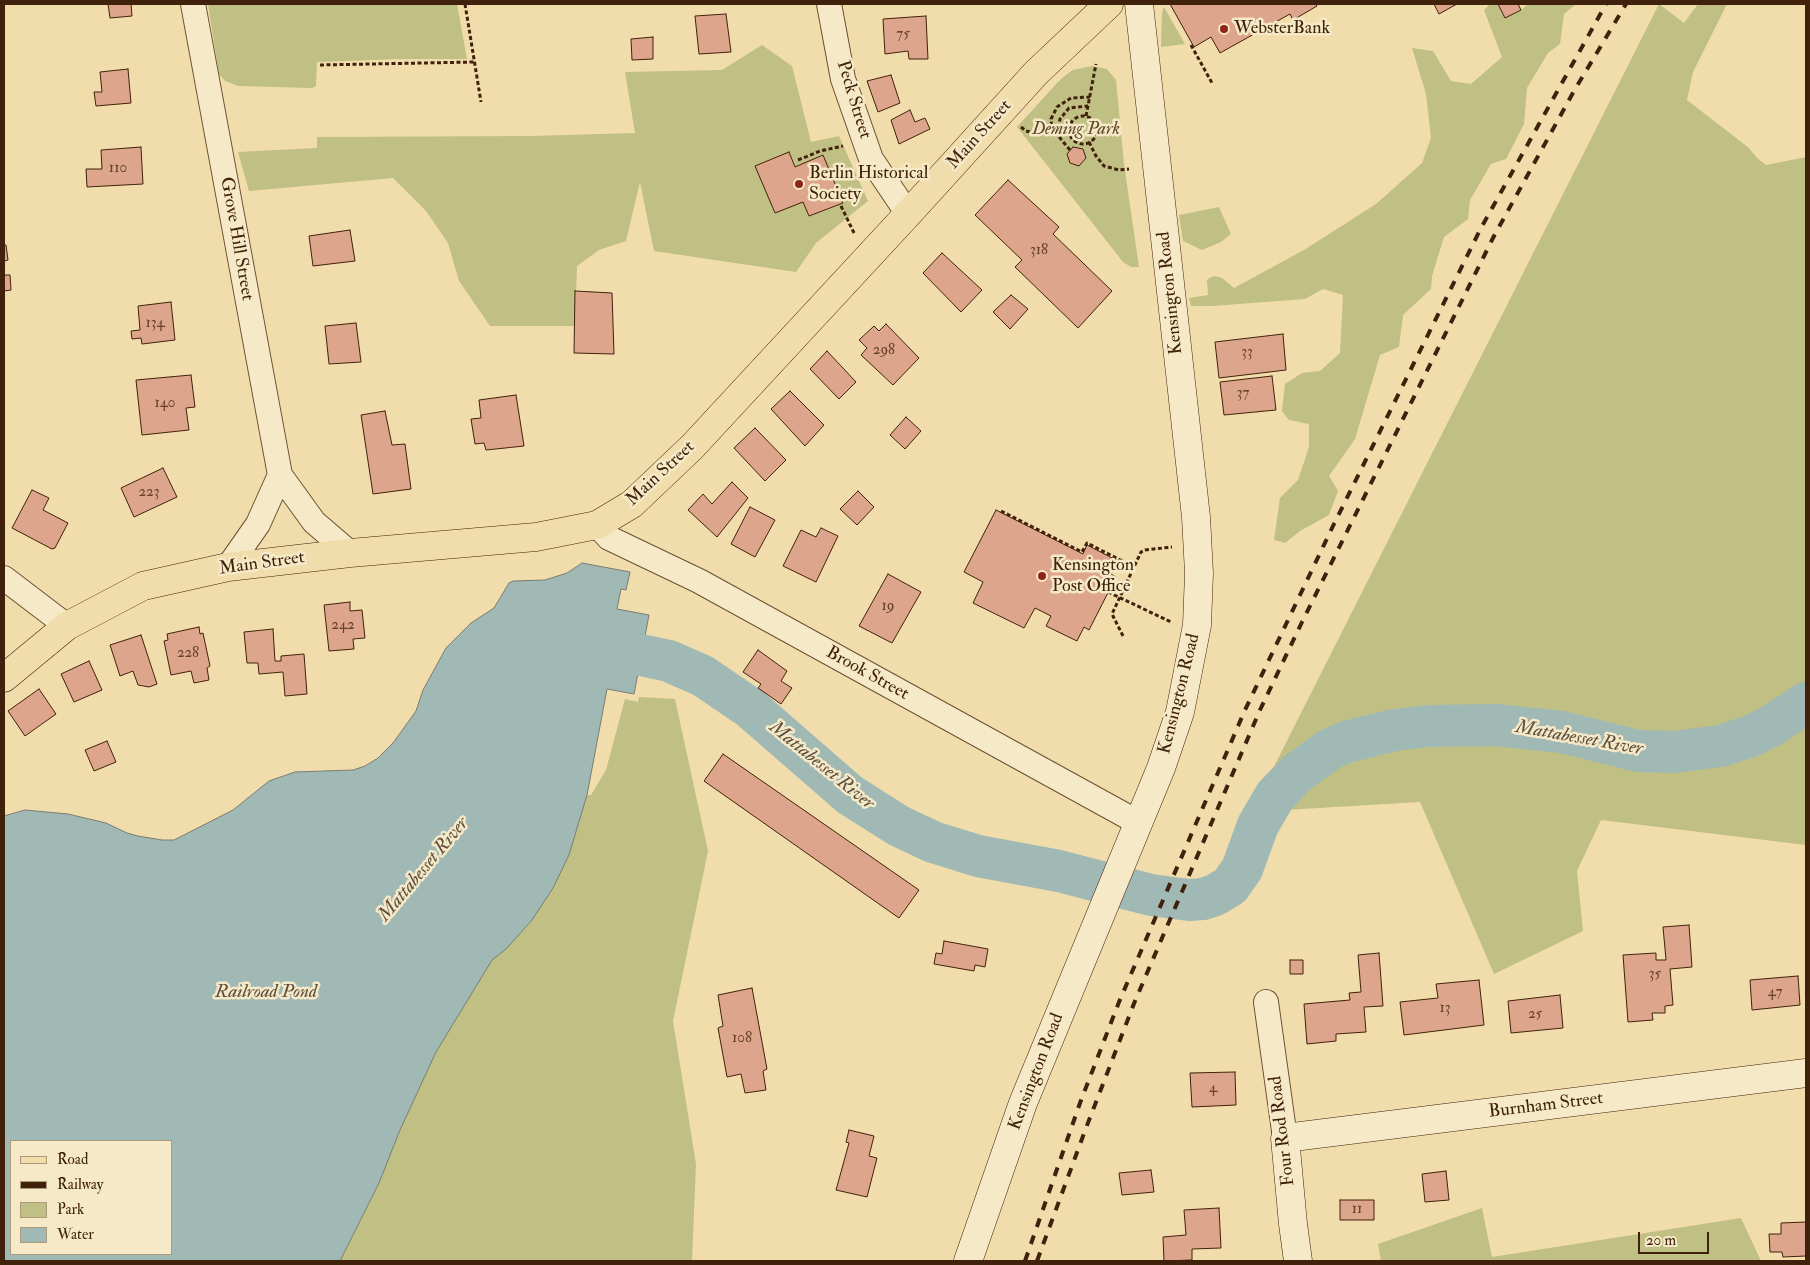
<!DOCTYPE html>
<html>
<head>
<meta charset="utf-8">
<style>
	body { margin:0 }
	#map { position:relative; width:1810px; height:1265px; overflow:hidden; background:#f1ddab; font-family:"IM FELL Double Pica",serif }
	canvas { display:block }
	.frame { position:absolute; inset:0; border:5px solid #40210b; pointer-events:none }
	.legend { position:absolute; left:10px; top:1140px; width:162px; height:115px; box-sizing:border-box; background:#f6e9c8; border:1px solid #ad997c; margin:0; padding:6px 9px; list-style:none; font-size:15px; color:#40210b }
	.legend li { display:flex; align-items:center; gap:10px; height:25px }
	.legend b { width:25px; border:1px solid #ad997c }
	.scale { position:absolute; left:1638px; top:1232px; width:71px; height:22px; box-sizing:border-box; border:2px solid #40210b; border-top:0; padding-left:6px; font-size:15px; line-height:18px; white-space:nowrap; color:#40210b; -webkit-text-stroke:4px #f6e9c8; paint-order:stroke }
</style>
</head>
<body>
<div id="map">
<canvas width="1810" height="1265"></canvas>
<div class="frame"></div>
<ul class="legend">
<li><b style="height:6px;background:#f1ddab"></b>Road</li>
<li><b style="height:6px;background:#40210b"></b>Railway</li>
<li><b style="height:14px;background:#c0bf84"></b>Park</li>
<li><b style="height:14px;background:#a0b9b5"></b>Water</li>
</ul>
<div class="scale">20 m</div>
</div>
<script>
const g = document.querySelector('canvas').getContext('2d');
g.lineJoin = 'round';
function fillPath(path, color) { g.fillStyle = color; g.fill(path, 'evenodd'); }
const shape = rows => new Path2D(rows.map(r => 'M' + r).join(''));
function strokePath(path, color, width, dash) { g.strokeStyle = color; g.lineWidth = width; g.lineCap = dash ? 'butt' : 'round'; g.setLineDash(dash || []); g.stroke(path); }
function write(font, color, halo, rows, align = 'center') {
  g.font = font + ' "IM FELL Double Pica",serif'; g.lineWidth = 5; g.setLineDash([]); g.textBaseline = 'middle'; g.strokeStyle = halo; g.fillStyle = color; for (const [text, x, y, turn = 0] of rows) {
    g.save(); g.translate(x, y); g.rotate((+turn || 0) * Math.PI / 180); g.textAlign = isNaN(turn) ? turn : align; if (halo) g.strokeText(text, 0, 0); g.fillText(text, 0, 0); g.restore();
  }
}
const green = shape([
	[208,4,457,4,467,59,400,59,317,62,316,86,312,88,238,86,225,81,219,74],
	[1490,4,1498,4,1505,18,1521,10,1528,4,1576,4,1564,14,1560,44,1548,53,1527,88,1524,124,1506,159,1491,164,1470,200,1468,219,1444,237,1432,276,1431,289,1403,315,1399,347,1380,355,1355,439,1329,476,1338,491,1329,515,1300,531,1285,543,1274,540,1280,498,1298,480,1309,447,1309,424,1289,420,1282,411,1285,384,1302,373,1320,371,1340,353,1343,295,1323,289,1305,299,1212,306,1191,306,1189,298,1208,295,1207,280,1211,277,1215,276,1222,278,1234,288,1304,250,1376,204,1422,163,1431,138,1426,94,1412,48,1433,51,1451,81,1471,84,1502,57,1484,10],
	[1659,4,1684,23,1698,4,1727,4,1693,72,1687,100,1749,148,1757,158,1766,165,1806,157,1806,845,1601,820,1577,871,1583,931,1494,974,1420,802,1251,812],
	[1164,7,1185,44,1161,47,1162,13],
	[762,45,792,66,811,142,839,136,868,201,816,243,796,272,654,251,640,182,626,241,599,250,577,266,575,326,490,326,459,281,448,243,426,211,393,178,249,191,238,152,317,148,317,137,531,136,635,133,625,72,722,70],
	[789,152,795,167,823,155,843,203,809,216,803,202],
	[1092,66,1107,69,1116,80,1124,164,1139,267,1131,267,1123,262,1017,127,1058,82,1067,74,1073,70],
	[1219,207,1231,234,1221,242,1202,250,1183,241,1179,215],
	[639,697,675,699,708,851,673,1021,696,1164,692,1261,340,1261,379,1183,400,1130,431,1059,492,960,526,927,553,888,569,855,587,795,591,795,606,770,625,699,638,702],
	[1482,1208,1492,1257,1741,1218,1761,1261,1381,1261,1378,1244]
]);
const water = shape([
	[582,563,630,572,626,590,621,589,617,609,649,615,634,694,607,689,587,795,569,855,553,888,532,920,506,949,492,960,436,1052,400,1130,379,1183,340,1261,4,1261,4,816,25,810,68,814,106,823,127,833,138,836,162,840,174,840,233,810,269,781,295,772,353,770,365,766,378,758,393,743,416,711,423,690,446,648,471,623,494,608,509,583,513,581,545,580,567,573,582,563],
	[11,1141,171,1141,171,1254,11,1254,11,1141]
]);
const river = shape([
	[584,658,608,652,627,652,669,661,703,676,750,708,850,795,899,826,933,842,978,856,1059,871,1151,895,1189,900,1203,899,1215,895,1230,886,1242,869,1258,825,1275,796,1297,773,1330,749,1346,742,1395,730,1429,726,1495,725,1562,732,1638,751,1674,752,1720,746,1751,736,1771,726,1806,703]
]);
const building = shape([
	[108,4,131,4,132,16,110,18,108,4],
	[1170,4,1315,4,1317,6,1293,20,1290,14,1220,53,1211,37,1194,47,1170,4],
	[1434,4,1457,4,1439,14,1434,4],
	[1498,4,1518,4,1521,10,1505,18,1498,4],
	[726,14,731,52,699,54,695,16,726,14],
	[926,16,928,59,909,59,908,51,885,54,883,19,926,16],
	[653,37,653,59,632,60,631,39,653,37],
	[128,69,131,103,96,106,94,92,102,92,100,72,128,69],
	[891,75,900,103,878,112,867,81,891,75],
	[910,110,915,122,925,118,930,129,899,144,891,120,910,110],
	[141,147,143,184,87,187,86,169,102,169,101,150,141,147],
	[1073,147,1083,149,1086,158,1079,166,1070,163,1067,154,1073,147],
	[789,152,795,167,823,155,843,203,809,216,803,202,775,213,755,166,789,152],
	[1008,180,1059,227,1053,234,1112,291,1078,328,1015,267,1022,260,975,215,1008,180],
	[350,230,355,261,313,266,309,236,350,230],
	[4,245,6,245,8,260,4,261,4,245],
	[942,253,982,290,961,312,923,273,942,253],
	[4,275,10,275,11,290,4,291,4,275],
	[575,291,612,293,614,354,574,353,575,291],
	[1011,295,1028,309,1010,329,993,312,1011,295],
	[171,302,175,340,142,344,141,338,132,339,131,331,140,330,138,306,171,302],
	[356,323,361,362,329,364,325,326,356,323],
	[886,324,919,358,893,385,861,355,867,348,859,340,874,326,879,331,886,324],
	[1283,334,1286,370,1219,378,1215,342,1283,334],
	[827,351,856,382,839,399,810,369,827,351],
	[191,375,195,407,186,408,189,430,142,435,136,380,191,375],
	[1272,376,1276,410,1224,415,1220,382,1272,376],
	[790,391,824,425,805,446,771,409,790,391],
	[516,395,524,446,486,450,484,443,475,444,471,419,481,418,479,400,516,395],
	[385,411,392,445,405,444,411,489,373,494,361,415,385,411],
	[906,417,921,431,905,449,890,435,906,417],
	[755,428,786,460,765,481,734,448,755,428],
	[163,468,177,497,134,517,121,488,163,468],
	[732,482,748,498,717,537,688,510,703,494,712,504,732,482],
	[32,490,49,498,43,510,68,523,55,548,52,549,12,528,32,490],
	[858,491,874,507,857,525,840,509,858,491],
	[750,507,775,520,755,557,731,544,750,507],
	[996,510,1083,554,1087,545,1118,561,1111,574,1116,577,1089,630,1084,627,1077,641,1046,626,1051,616,1035,608,1024,628,973,603,983,582,964,572,996,510],
	[821,528,838,536,816,582,783,566,801,530,816,537,821,528],
	[888,574,921,592,892,643,859,626,888,574],
	[350,602,350,611,362,610,365,638,353,639,354,649,329,651,324,605,350,602],
	[199,627,200,634,203,633,210,666,207,668,209,680,194,683,191,671,171,675,164,641,168,640,167,634,199,627],
	[273,629,275,661,281,661,281,656,304,654,307,694,285,696,283,672,259,674,258,663,247,663,244,632,273,629],
	[141,635,157,684,149,687,138,685,133,671,120,676,110,645,141,635],
	[758,650,787,671,781,681,792,688,781,704,758,688,761,684,743,672,758,650],
	[89,661,102,690,74,702,61,674,89,661],
	[39,689,56,714,25,736,8,711,39,689],
	[107,741,116,762,94,771,85,750,107,741],
	[723,754,919,890,899,918,704,781,723,754],
	[1689,925,1692,967,1670,969,1673,1005,1665,1006,1665,1013,1652,1013,1653,1020,1628,1022,1623,955,1656,953,1656,960,1666,960,1663,927,1689,925],
	[944,941,988,949,985,967,975,965,974,971,934,964,936,953,942,954,944,941],
	[1379,953,1383,1006,1364,1007,1366,1032,1336,1034,1336,1041,1307,1044,1304,1004,1350,1000,1349,993,1361,992,1358,955,1379,953],
	[1290,960,1303,960,1303,974,1290,974,1290,960],
	[1798,976,1800,1005,1752,1010,1750,980,1798,976],
	[1479,980,1484,1025,1404,1035,1400,1002,1438,998,1436,984,1479,980],
	[752,988,767,1069,763,1071,766,1090,745,1093,741,1074,727,1077,718,1028,723,1026,718,995,752,988],
	[1560,995,1563,1028,1511,1033,1508,1001,1560,995],
	[1235,1072,1236,1105,1192,1107,1190,1073,1235,1072],
	[849,1130,874,1136,869,1156,877,1158,867,1197,836,1190,849,1143,846,1142,849,1130],
	[1151,1170,1154,1192,1122,1195,1119,1173,1151,1170],
	[1446,1171,1449,1200,1425,1202,1422,1174,1446,1171],
	[1340,1200,1374,1200,1374,1220,1340,1220,1340,1200],
	[1219,1208,1221,1248,1192,1249,1192,1260,1164,1261,1163,1237,1186,1235,1184,1210,1219,1208],
	[1806,1222,1806,1256,1783,1257,1782,1252,1770,1252,1769,1234,1781,1234,1781,1223,1806,1222]
]);
const path = shape([
	[465,4,481,102],
	[1191,45,1212,83],
	[320,65,475,62],
	[1086,116,1096,64],
	'1069 130a14 14 0 1 1 28 0a14 14 0 1 1-28 0Z',
	[1021,127,1026,131,1034,133,1069,131],
	[1052,132,1051,119,1057,107,1071,98,1090,97],
	[1089,142,1096,156,1104,166,1119,170,1129,169],
	[1070,150,1060,138,1058,132,1060,119,1069,108,1088,106],
	[798,160,820,151,843,146],
	[841,206,855,235],
	[1001,511,1082,552,1087,543,1134,567],
	[1108,592,1171,622],
	[1123,636,1112,614,1141,552,1145,550,1172,547]
]);
const street = shape([
	[193,4,280,475,258,524,228,567],
	[829,4,843,79,871,159,908,214],
	[280,475,314,522,350,553],
	[597,525,609,538,699,581,1139,823],
	[4,578,67,626],
	[1266,1002,1285,1138]
]);
const secondary = shape([
	[968,1261,1023,1103,1161,768,1180,712,1197,625,1199,573,1196,517,1139,4],
	[1298,1261,1293,1224,1285,1138,1806,1073]
]);
const primary = shape([
	[4,678,67,626,143,586,228,567,350,553,536,537,597,525,632,504,692,447,908,214,1036,73,1109,4]
]);
const rail = shape([
	[1025,1261,1080,1103,1119,1002,1245,710,1333,526,1481,228,1606,4],
	[1037,1261,1086,1128,1135,1001,1260,710,1302,622,1494,236,1574,91,1626,4]
]);
const markers = [
	[1224,29,5,"#8f2418"],
	[799,184,5,"#8f2418"],
	[1042,576,5,"#8f2418"]
];
const numberNames = [
	["75",903,35],
	["110",118,169],
	["318",1039,251],
	["134",155,324],
	["298",884,351],
	["33",1247,353],
	["37",1243,394],
	["140",165,404],
	["223",149,493],
	["19",888,607],
	["242",343,626],
	["228",188,654],
	["35",1655,975],
	["47",1775,993],
	["13",1445,1009],
	["25",1535,1015],
	["108",742,1039],
	["4",1213,1089],
	["11",1357,1210]
];
const poiNames = [
	["WebsterBank",1234,29],
	["Berlin Historical",809,174],
	["Society",809,195],
	["Kensington",1052,566],
	["Post Office",1052,587]
];
const streetNames = [
	["Peck Street",853,100,73],
	["Main Street",980,135,-48],
	["Grove Hill Street",236,239,80],
	["Kensington Road",1171,293,-96],
	["Main Street",661,474,-43],
	["Main Street",262,564,-8],
	["Brook Street",867,674,29],
	["Kensington Road",1180,694,-76],
	["Kensington Road",1037,1072,-69],
	["Burnham Street",1546,1106,-7],
	["Four Rod Road",1283,1131,-97]
];
const parkNames = [
	["Deming Park",1076,130]
];
const waterNames = [
	["Mattabesset River",1579,739,10],
	["Mattabesset River",821,766,39],
	["Mattabesset River",424,870,-50],
	["Railroad Pond",266,993]
];
fillPath(green, '#c0bf84');
fillPath(water, '#a0b9b5');
strokePath(water, '#7a7c71', 1);
strokePath(river, '#a0b9b5', 42);
fillPath(building, '#dda58b');
strokePath(building, '#40210b', 1);
strokePath(street, '#6c5033', 26);
strokePath(secondary, '#40210b', 29);
strokePath(primary, '#40210b', 29);
strokePath(path, '#40210b', 3, [4, 2.5]);
strokePath(street, '#f6e9c8', 24);
strokePath(secondary, '#f6e9c8', 28);
strokePath(primary, '#f1ddab', 28);
strokePath(rail, '#40210b', 4, [9, 9]);
for (const [x, y, r, color] of markers) { const dot = new Path2D(); dot.arc(x, y, r, 0, 2 * Math.PI); g.fillStyle = color; g.fill(dot); strokePath(dot, '#f6e9c8', 2); }
write('15px', '#67422b', null, numberNames);
write('18px', '#40210b', '#f6e9c8', poiNames, 'left');
write('18px', '#40210b', '#f6e9c8', streetNames);
write('italic 18px', '#604829', '#f6e9c8', parkNames);
write('italic 19px', '#5d4f3e', '#f6e9c8', waterNames);
</script>
</body>
</html>
